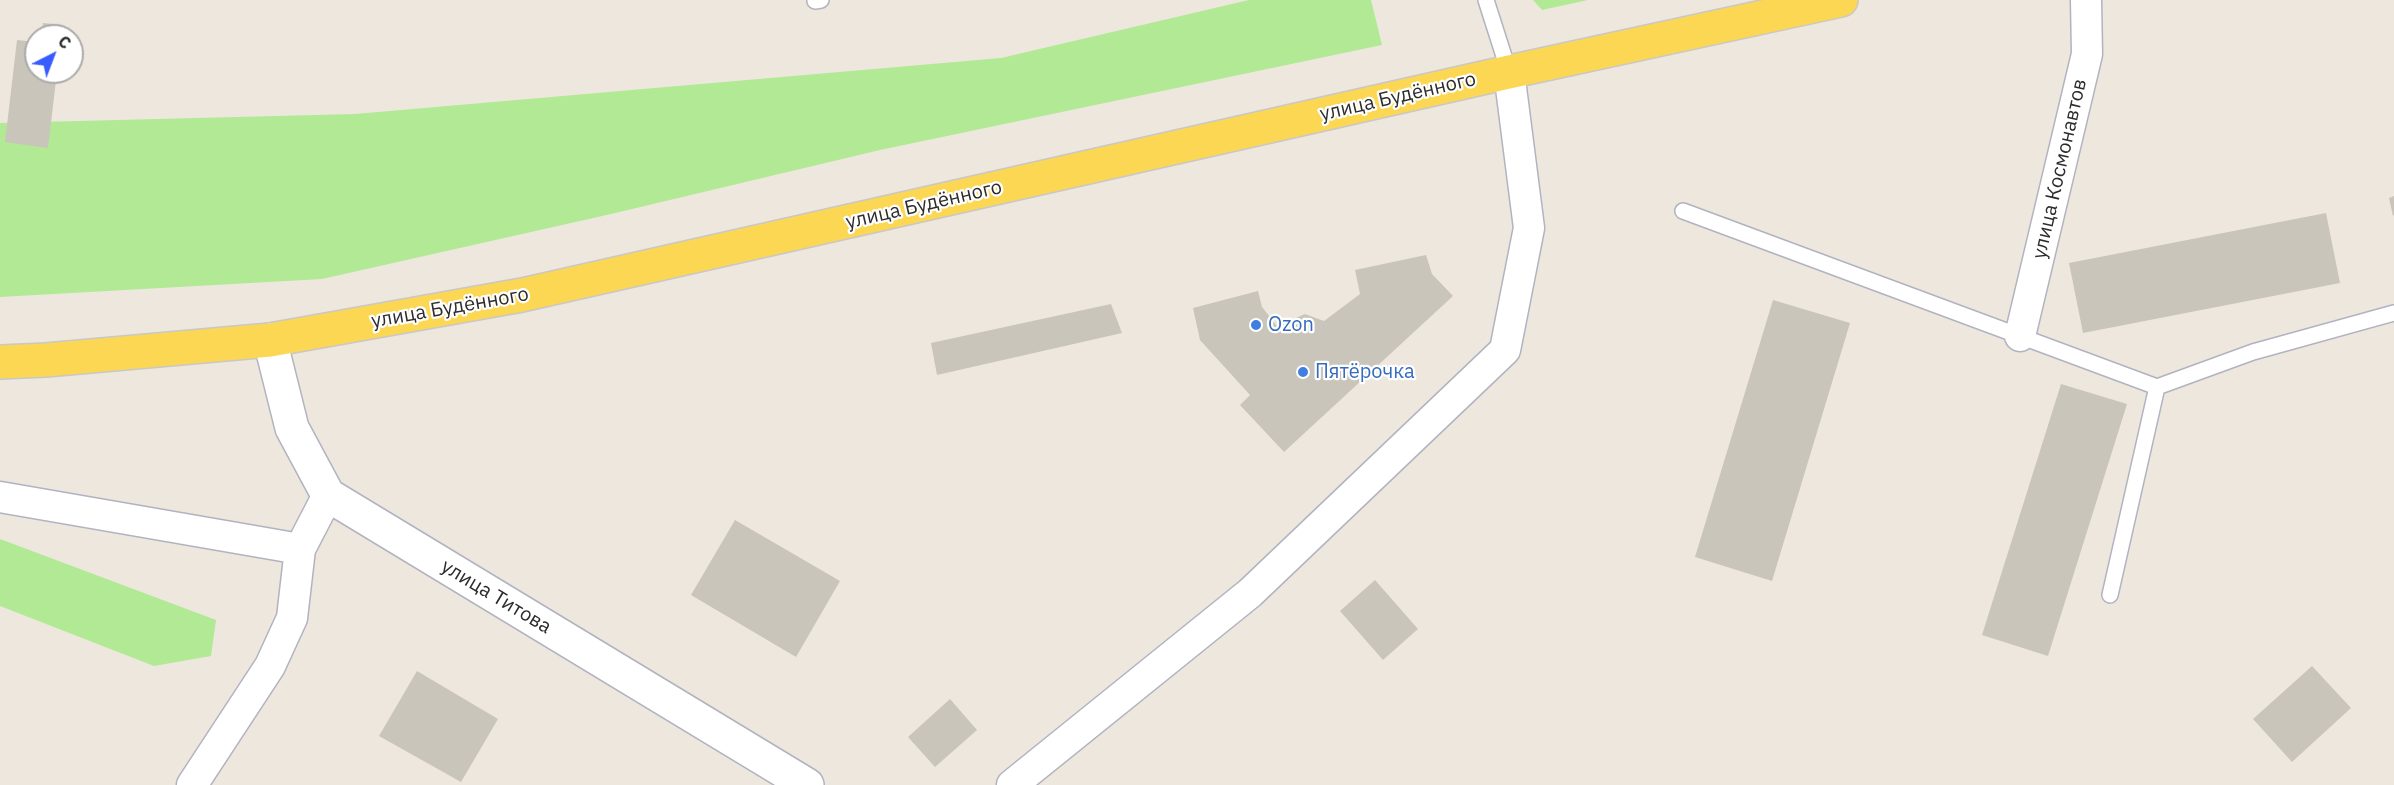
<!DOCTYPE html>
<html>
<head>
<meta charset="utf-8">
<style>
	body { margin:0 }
	#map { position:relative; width:2394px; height:785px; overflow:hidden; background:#eee7dd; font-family:"IBM Plex Sans",sans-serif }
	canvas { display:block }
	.north { position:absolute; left:24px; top:24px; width:60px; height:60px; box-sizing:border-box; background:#fff; border:2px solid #ababab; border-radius:50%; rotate:42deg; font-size:16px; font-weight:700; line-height:24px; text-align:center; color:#2c2c2c }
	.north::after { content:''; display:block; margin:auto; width:21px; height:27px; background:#395cff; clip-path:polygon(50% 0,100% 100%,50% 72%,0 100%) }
</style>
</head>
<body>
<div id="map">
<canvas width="2394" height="785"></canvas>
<div class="north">С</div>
</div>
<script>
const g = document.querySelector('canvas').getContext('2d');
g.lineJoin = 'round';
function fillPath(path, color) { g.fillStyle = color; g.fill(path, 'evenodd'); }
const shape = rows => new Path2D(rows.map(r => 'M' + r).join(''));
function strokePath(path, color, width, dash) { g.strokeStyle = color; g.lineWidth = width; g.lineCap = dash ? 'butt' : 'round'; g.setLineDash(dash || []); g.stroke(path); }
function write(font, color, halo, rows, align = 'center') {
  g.font = font + ' "IBM Plex Sans",sans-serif'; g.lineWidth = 4.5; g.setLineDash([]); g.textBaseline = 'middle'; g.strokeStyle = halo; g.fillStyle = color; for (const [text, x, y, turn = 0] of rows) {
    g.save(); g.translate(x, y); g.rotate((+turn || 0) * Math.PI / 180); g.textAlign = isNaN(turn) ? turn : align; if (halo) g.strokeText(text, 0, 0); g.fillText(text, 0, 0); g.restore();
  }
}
const green = shape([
	[1249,0,1371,0,1382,45,880,150,611,214,322,279,0,297,0,123,355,114,1001,58],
	[1533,0,1588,0,1542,10],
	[0,539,216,620,211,656,154,666,0,606]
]);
const building = shape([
	[43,23,63,25,62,36,41,36],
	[17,40,36,42,36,72,57,72,48,148,5,142],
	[2394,196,2394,215,2393,216,2389,198],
	[2326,213,2340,283,2083,333,2069,263],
	[1426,255,1432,274,1453,296,1284,452,1240,405,1250,395,1200,340,1193,308,1258,291,1262,307,1277,326,1305,314,1324,321,1360,294,1355,270],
	[1773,300,1850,323,1772,581,1695,557],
	[1111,304,1122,333,937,375,931,343],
	[2061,384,2127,404,2048,656,1982,635],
	[735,520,840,581,796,657,691,595],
	[1375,580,1418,629,1383,660,1340,611],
	[2312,666,2351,708,2292,762,2253,719],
	[417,671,498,719,461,782,379,736],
	[950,699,977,730,935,767,908,737]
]);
const service = shape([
	[1486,0,1509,72],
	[815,1,821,0],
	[1683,211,2157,387],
	[2110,595,2157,387,2253,352,2394,313]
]);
const minor = shape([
	[2020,336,2087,54,2086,0],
	[0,497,300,549],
	[192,785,270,666,292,618,300,549,328,495],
	[1012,785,1250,593,1505,350,1529,228,1509,72]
]);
const tertiary = shape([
	[270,340,292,428,328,495,807,785]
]);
const primary = shape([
	[0,362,46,360,270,340,522,295,1509,72,1841,0]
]);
const markers = [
	[1256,325,6,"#3f7fe0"],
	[1303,372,6,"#3f7fe0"]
];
const streetNames = [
	["улица Будённого",1398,97,-13],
	["улица Космонавтов",2060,169,-77],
	["улица Будённого",924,205,-13],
	["улица Будённого",450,308,-10],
	["улица Титова",496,597,31]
];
const shopNames = [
	["Ozon",1268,325],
	["Пятёрочка",1315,372]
];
fillPath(green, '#b1e995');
fillPath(building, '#c9c5bb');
strokePath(service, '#b1b3c0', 18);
strokePath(minor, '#b1b3c0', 33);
strokePath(tertiary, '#b1b3c0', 36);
strokePath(primary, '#c8c8c8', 36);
strokePath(service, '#fff', 15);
strokePath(minor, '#fff', 30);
strokePath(tertiary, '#fff', 33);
strokePath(primary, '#fcd754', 33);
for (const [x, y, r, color] of markers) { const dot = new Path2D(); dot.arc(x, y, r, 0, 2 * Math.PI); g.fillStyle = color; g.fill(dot); strokePath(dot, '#fff', 2); }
write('20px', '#2c2c2c', '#fff', streetNames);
write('20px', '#366cbe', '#fff', shopNames, 'left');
</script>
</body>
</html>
